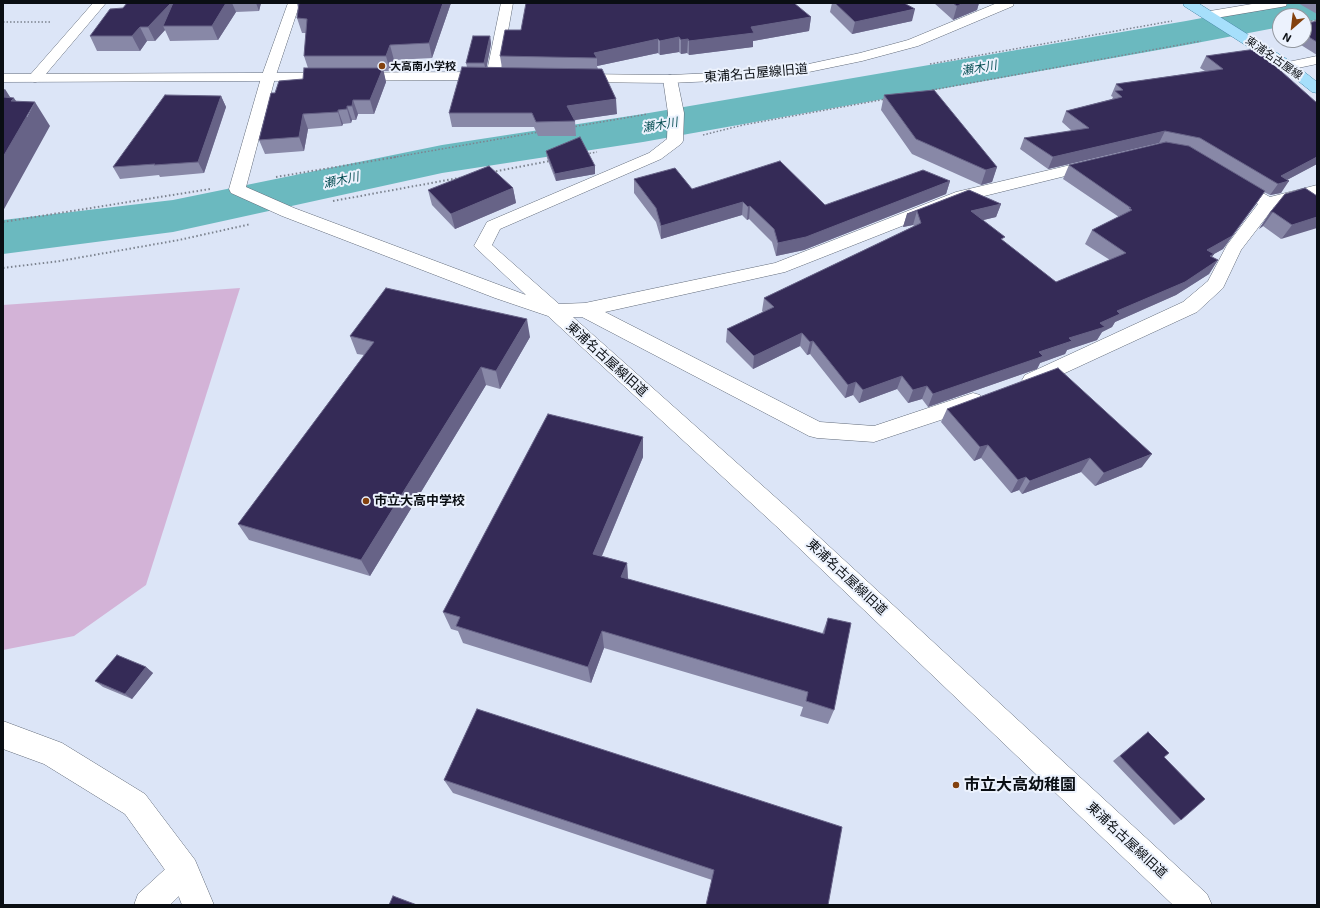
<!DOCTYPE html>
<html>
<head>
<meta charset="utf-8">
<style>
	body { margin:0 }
	#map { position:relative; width:1320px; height:908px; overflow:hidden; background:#dce5f7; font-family:"Exo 2",sans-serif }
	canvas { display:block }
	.frame { position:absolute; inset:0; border:4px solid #0a0e13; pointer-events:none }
	.north { position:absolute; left:1272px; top:8px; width:40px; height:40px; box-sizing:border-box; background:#ecf2fd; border:1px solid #92979f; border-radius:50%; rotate:208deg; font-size:11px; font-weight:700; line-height:16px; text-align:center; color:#0a0e13 }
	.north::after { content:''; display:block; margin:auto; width:14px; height:18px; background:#83410e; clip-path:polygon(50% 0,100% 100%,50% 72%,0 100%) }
</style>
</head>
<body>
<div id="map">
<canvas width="1320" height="908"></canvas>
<div class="frame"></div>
<div class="north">N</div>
</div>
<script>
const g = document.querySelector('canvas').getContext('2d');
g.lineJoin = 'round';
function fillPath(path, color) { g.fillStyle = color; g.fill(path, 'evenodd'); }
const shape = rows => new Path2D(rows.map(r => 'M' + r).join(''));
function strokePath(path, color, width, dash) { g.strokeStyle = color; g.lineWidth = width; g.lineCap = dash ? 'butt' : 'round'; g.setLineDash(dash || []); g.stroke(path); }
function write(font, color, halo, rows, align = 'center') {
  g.font = font + ' "Exo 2","Noto Sans JP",sans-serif'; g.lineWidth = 4; g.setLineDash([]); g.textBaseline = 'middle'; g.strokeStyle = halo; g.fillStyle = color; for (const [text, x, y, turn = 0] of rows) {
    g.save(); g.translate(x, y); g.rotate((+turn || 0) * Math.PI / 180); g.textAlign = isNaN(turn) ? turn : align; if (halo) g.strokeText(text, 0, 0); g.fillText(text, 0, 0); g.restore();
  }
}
const green = shape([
	[240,288,146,585,74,636,3,650,3,305]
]);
const river = shape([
	[1282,3,1317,3,1317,20,1304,22,1304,16,1280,16,1280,27,1186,45,643,142,442,173,173,232,3,254,3,220,173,200,442,145,643,114,1186,21,1282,3]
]);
const pathFar1 = shape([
	[3,22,50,22],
	[1304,22,1317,20],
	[930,64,1172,21],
	[932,90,1201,41],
	[572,127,648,114],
	[703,135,743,125,886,99],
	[586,154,597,152],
	[390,158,539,132]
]);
const path = shape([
	[492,172,550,161],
	[276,177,396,157],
	[333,201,464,177],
	[3,222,210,189],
	[3,268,60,261,179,240,251,224]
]);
const lane = shape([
	[184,856,194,861,199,871,194,881,170,905,134,905,138,894,174,861,184,856]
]);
const street = shape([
	[93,3,106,3,40,81,35,82,30,81,28,78,30,75,93,3],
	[288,3,300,3,275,78,246,187,294,208,526,295,474,246,487,222,649,153,667,139,668,113,663,79,665,76,670,75,675,76,677,79,684,113,683,141,681,144,661,159,500,229,492,245,559,304,585,303,775,263,956,192,1096,159,1102,161,1104,164,1102,167,968,200,785,272,605,312,820,422,874,426,973,393,980,395,983,401,980,407,874,442,817,438,809,436,582,317,573,317,792,512,1207,894,1212,905,1173,905,776,526,548,316,495,298,282,216,231,193,229,189,261,78,288,3],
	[501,3,513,3,500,76,498,79,493,80,488,79,486,76,501,3],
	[1258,3,1287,3,1286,6,1281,7,1210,19,1205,18,1203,15,1205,12,1210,11,1258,3],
	[1317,56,1317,64,1288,70,1283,69,1281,66,1283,63,1317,56],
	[1234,178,1240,180,1270,197,1317,185,1317,195,1274,207,1241,250,1223,288,1197,312,1039,385,1032,388,1025,385,1022,380,1025,375,1183,302,1208,281,1227,245,1258,204,1228,186,1226,183,1228,180,1234,178]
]);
const secondary = shape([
	[997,3,1014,3,1013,6,918,46,862,61,804,73,736,80,670,83,576,82,571,81,569,78,571,75,576,74,670,75,736,72,804,65,860,53,908,40,997,3],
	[490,72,495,73,497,76,495,79,490,80,3,82,3,74,490,72],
	[3,721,62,743,145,794,195,860,214,905,182,905,173,881,125,814,44,764,3,749,3,721]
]);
const primary = shape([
	[1183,3,1198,3,1293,63,1317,82,1317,93,1312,92,1283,69,1184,6,1183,3]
]);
const wall = shape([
	[127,3,261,3,259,11,236,12,218,40,170,41,165,30,155,41,147,41,140,51,97,51,90,36,123,8],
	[297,3,451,3,432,58,394,60,390,71,383,71,386,82,374,114,358,114,356,120,352,120,351,123,343,124,342,126,308,129,304,151,265,154,259,140,275,93,303,79,308,68,304,56,306,33,302,33,297,18,298,8],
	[832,3,904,3,912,21,852,34,830,12],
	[934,3,979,3,977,10,953,20],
	[1298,3,1317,3,1317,14],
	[811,17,809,31,753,41,753,47,689,55,687,53,681,54,679,52,660,55,658,53,597,66,598,69,617,114,574,120,575,121,576,136,538,136,534,127,452,127,449,113,467,67,466,63,490,36,491,44,486,68,502,68,500,56,521,30],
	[1317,21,1317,55,1293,40,1304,40,1304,24],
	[1256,49,1317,164,1287,180,1281,193,1270,195,1264,192,1256,204,1223,249,1214,254,1212,257,1218,260,1209,274,1176,295,1115,322,1112,327,1102,332,1097,340,1067,350,1065,354,1040,363,1037,369,1034,370,928,407,922,399,908,403,897,389,859,403,853,395,845,398,810,354,807,355,800,346,753,369,726,342,727,329,763,312,762,311,764,298,914,226,913,225,903,227,907,214,969,190,1001,204,996,217,983,220,1003,241,1056,282,1110,260,1085,244,1092,230,1119,217,1063,179,1069,165,1163,143,1159,143,1048,169,1020,149,1024,138,1072,131,1062,122,1066,111,1112,99,1113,97,1111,96,1116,84,1205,71,1200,68,1206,56],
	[884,95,997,167,992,182,981,185,912,154,881,110],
	[221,96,226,107,204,173,160,177,159,175,120,179,113,167],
	[546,151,595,166,595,174,556,181,547,158],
	[634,179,692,189,825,205,950,181,946,194,804,250,776,256,772,242,749,219,747,220,742,215,661,239,656,222,634,193],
	[513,188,516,203,455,229,432,205,428,190],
	[1285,194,1317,196,1281,239,1263,226,1259,229,1269,214],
	[350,336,530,337,500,389,486,385,370,576,249,540,238,524,364,355,357,354],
	[947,409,1142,467,1095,486,1081,472,1022,494,1019,490,1011,493,981,458,974,461,941,422],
	[643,437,643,457,602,556,627,563,628,579,822,634,828,618,834,710,828,724,800,716,803,707,604,648,591,683,463,643,458,631,451,629,443,612],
	[146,667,153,673,132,699,103,687,95,681],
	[1148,732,1164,757,1181,820,1174,825,1113,761],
	[444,780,842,827,712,880,453,793]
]);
const shadedWall = shape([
	[171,3,178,3,163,26,165,30,155,41,148,27],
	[226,3,232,3,236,12,218,40,212,26],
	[256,3,261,3,259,11],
	[443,3,451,3,432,58,429,43],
	[964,3,979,3,977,10,953,20,957,6],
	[915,9,912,21,852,34,855,22],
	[811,17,809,31,753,41,753,47,689,55,689,41,751,27],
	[140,27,147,41,140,51,132,36],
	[490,36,491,44,486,71,484,63],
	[679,37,679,52,660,55,660,41],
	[658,39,658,53,597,66,597,58,594,53],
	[688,39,687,53,681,54,681,40],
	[390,45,394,60,390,71,386,56],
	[383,68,386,82,374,114,370,100],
	[5,89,12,100,14,98,27,117,35,102,50,126,3,211,3,90],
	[221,96,226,107,204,173,198,162],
	[616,99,617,114,568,121,567,106],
	[353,100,358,114,356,120,352,106],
	[347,106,352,120,351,123,347,109],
	[338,110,343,124,342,126,338,112],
	[303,114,308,129,304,151,299,137],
	[1165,131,1159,143,1048,169,1053,157],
	[1317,157,1317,164,1283,182,1289,181,1281,193,1270,195,1278,184,1281,176],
	[595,166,595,174,556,181,555,174],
	[997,167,992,182,981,185,986,170],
	[950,181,946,194,804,250,776,256,778,243],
	[513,188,516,203,455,229,451,214],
	[1265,191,1256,204,1223,249,1214,254,1205,267,1207,250],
	[743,202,742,215,661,239,661,226],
	[1001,204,996,217,967,224,971,211],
	[750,206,749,219,747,220,748,207],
	[917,211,913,225,903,227,907,214],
	[1273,212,1263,226,1259,229,1269,214],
	[1317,212,1317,228,1281,239,1292,225],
	[1218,260,1209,274,1176,295,1115,322,1112,327,1102,332,1097,340,1067,350,1065,354,1040,363,1037,369,1034,370,928,407,933,394,1039,352,1069,338,1100,323,1117,311],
	[527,319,530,337,500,389,496,371],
	[802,333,800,346,753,369,754,356],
	[813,341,810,354,807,355,810,342],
	[481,367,486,385,370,576,361,560],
	[902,376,897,389,859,403,863,390],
	[856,382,853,395,845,398,848,385],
	[927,386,922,399,908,403,913,390],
	[643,437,643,457,595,572,593,554],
	[988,445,981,458,974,461,980,447],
	[1152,454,1142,467,1095,486,1104,473],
	[1090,458,1081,472,1022,494,1030,481],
	[1026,477,1019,490,1011,493,1018,480],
	[627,563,628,581,621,577],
	[602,631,604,648,591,683,588,667],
	[146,667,153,673,132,699,125,694]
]);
const building = shape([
	[127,3,171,3,148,27,140,27,132,36,90,36,110,9,123,8,127,3],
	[173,3,226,3,212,26,163,26,173,3],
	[299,3,443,3,429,43,390,45,386,56,304,56,307,19,297,18,299,3],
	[526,3,794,3,811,17,751,27,754,33,689,41,688,39,681,40,679,37,660,41,658,39,594,53,597,58,500,56,505,30,521,30,526,3],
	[835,3,904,3,915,9,855,22,835,3],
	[953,3,964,3,957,6,953,3],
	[1317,21,1317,42,1304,34,1304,24,1317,21],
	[473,36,490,36,484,63,466,63,473,36],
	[1256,49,1317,103,1317,157,1281,176,1289,181,1278,184,1200,138,1165,131,1053,157,1024,138,1089,128,1066,111,1122,97,1115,91,1123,90,1116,84,1223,69,1206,56,1256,49],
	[462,67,602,69,616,99,567,106,575,121,536,122,532,113,449,113,462,67],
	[304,68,383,68,370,100,353,100,352,106,347,106,347,109,338,110,338,112,303,114,299,137,259,140,271,93,275,93,279,81,303,79,304,68],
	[934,90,997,167,986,170,916,139,884,95,934,90],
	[165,95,221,96,198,162,154,165,155,164,113,167,165,95],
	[3,97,14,98,11,101,35,102,3,157,3,97],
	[580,137,595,166,555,174,546,151,580,137],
	[1166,142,1189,146,1265,191,1232,236,1207,250,1214,254,1210,256,1218,260,1185,282,1117,311,1120,314,1100,323,1105,327,1069,338,1072,341,1039,352,1043,356,1041,357,933,394,927,386,913,390,902,376,863,390,856,382,848,385,813,341,810,342,802,333,754,356,727,329,774,307,764,298,921,223,917,211,907,214,969,190,1001,204,971,211,1005,237,1001,239,1056,282,1126,253,1092,230,1132,210,1129,208,1131,208,1069,165,1166,142],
	[780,161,825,205,923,170,950,181,806,237,778,243,774,229,750,206,748,207,743,202,661,226,656,208,634,179,675,168,692,189,780,161],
	[489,166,513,188,451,214,428,190,489,166],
	[1305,188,1317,196,1317,217,1292,225,1273,212,1269,214,1285,194,1305,188],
	[386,288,527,319,496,371,481,367,361,560,238,524,374,342,350,336,386,288],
	[1058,368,1152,454,1104,473,1090,458,1030,481,1026,477,1018,480,988,445,980,447,947,409,1058,368],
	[548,414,643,437,593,554,627,563,621,577,824,634,828,618,851,623,834,710,806,701,808,692,602,631,588,667,456,626,460,617,443,612,548,414],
	[117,655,146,667,125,694,95,681,117,655],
	[477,709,842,827,828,905,706,905,714,870,444,780,477,709],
	[1148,732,1169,753,1164,757,1205,799,1181,820,1120,756,1148,732],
	[393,896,417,905,389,905,393,896]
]);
const markers = [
	[382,66,4,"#83410e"],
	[366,501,4,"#83410e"],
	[956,785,4,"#83410e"]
];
const farStreetnames = [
	["東浦名古屋線",1274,58,35]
];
const farPoinames = [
	["大高南小学校",390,66]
];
const farWaternames = [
	["瀬木川",979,68,-10],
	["瀬木川",660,125,-10],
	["瀬木川",341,180,-12]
];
const streetNames = [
	["東浦名古屋線旧道",756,73,-5],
	["東浦名古屋線旧道",607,359,42],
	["東浦名古屋線旧道",847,577,43],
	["東浦名古屋線旧道",1127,840,43]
];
const poiNames = [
	["市立大高中学校",374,501]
];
const nearPoinames = [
	["市立大高幼稚園",964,785]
];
fillPath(green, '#d3b3d7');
fillPath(river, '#6bb9bf');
strokePath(lane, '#626b7a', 1);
strokePath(street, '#626b7a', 1);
strokePath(secondary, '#626b7a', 1);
strokePath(primary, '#4988a8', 1);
strokePath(pathFar1, '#7c838f', 1.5, [1.5, 2]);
strokePath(path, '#7c838f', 2, [1.5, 2.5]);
fillPath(lane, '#fff');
fillPath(street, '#fff');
fillPath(secondary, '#fff');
fillPath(primary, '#a6dffb');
fillPath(wall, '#8888a7');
fillPath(shadedWall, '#676387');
fillPath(building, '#352b57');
strokePath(building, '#676387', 1);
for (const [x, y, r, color] of markers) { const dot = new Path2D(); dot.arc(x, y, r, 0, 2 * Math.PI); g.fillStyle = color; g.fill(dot); strokePath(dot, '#ecf2fd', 1.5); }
write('11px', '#0a0e13', '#ecf2fd', farStreetnames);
write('bold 11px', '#0a0e13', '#ecf2fd', farPoinames, 'left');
write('italic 12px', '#095056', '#ecf2fd', farWaternames);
write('13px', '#0a0e13', '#ecf2fd', streetNames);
write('bold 13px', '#0a0e13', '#ecf2fd', poiNames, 'left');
write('bold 16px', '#0a0e13', '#ecf2fd', nearPoinames, 'left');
</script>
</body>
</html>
